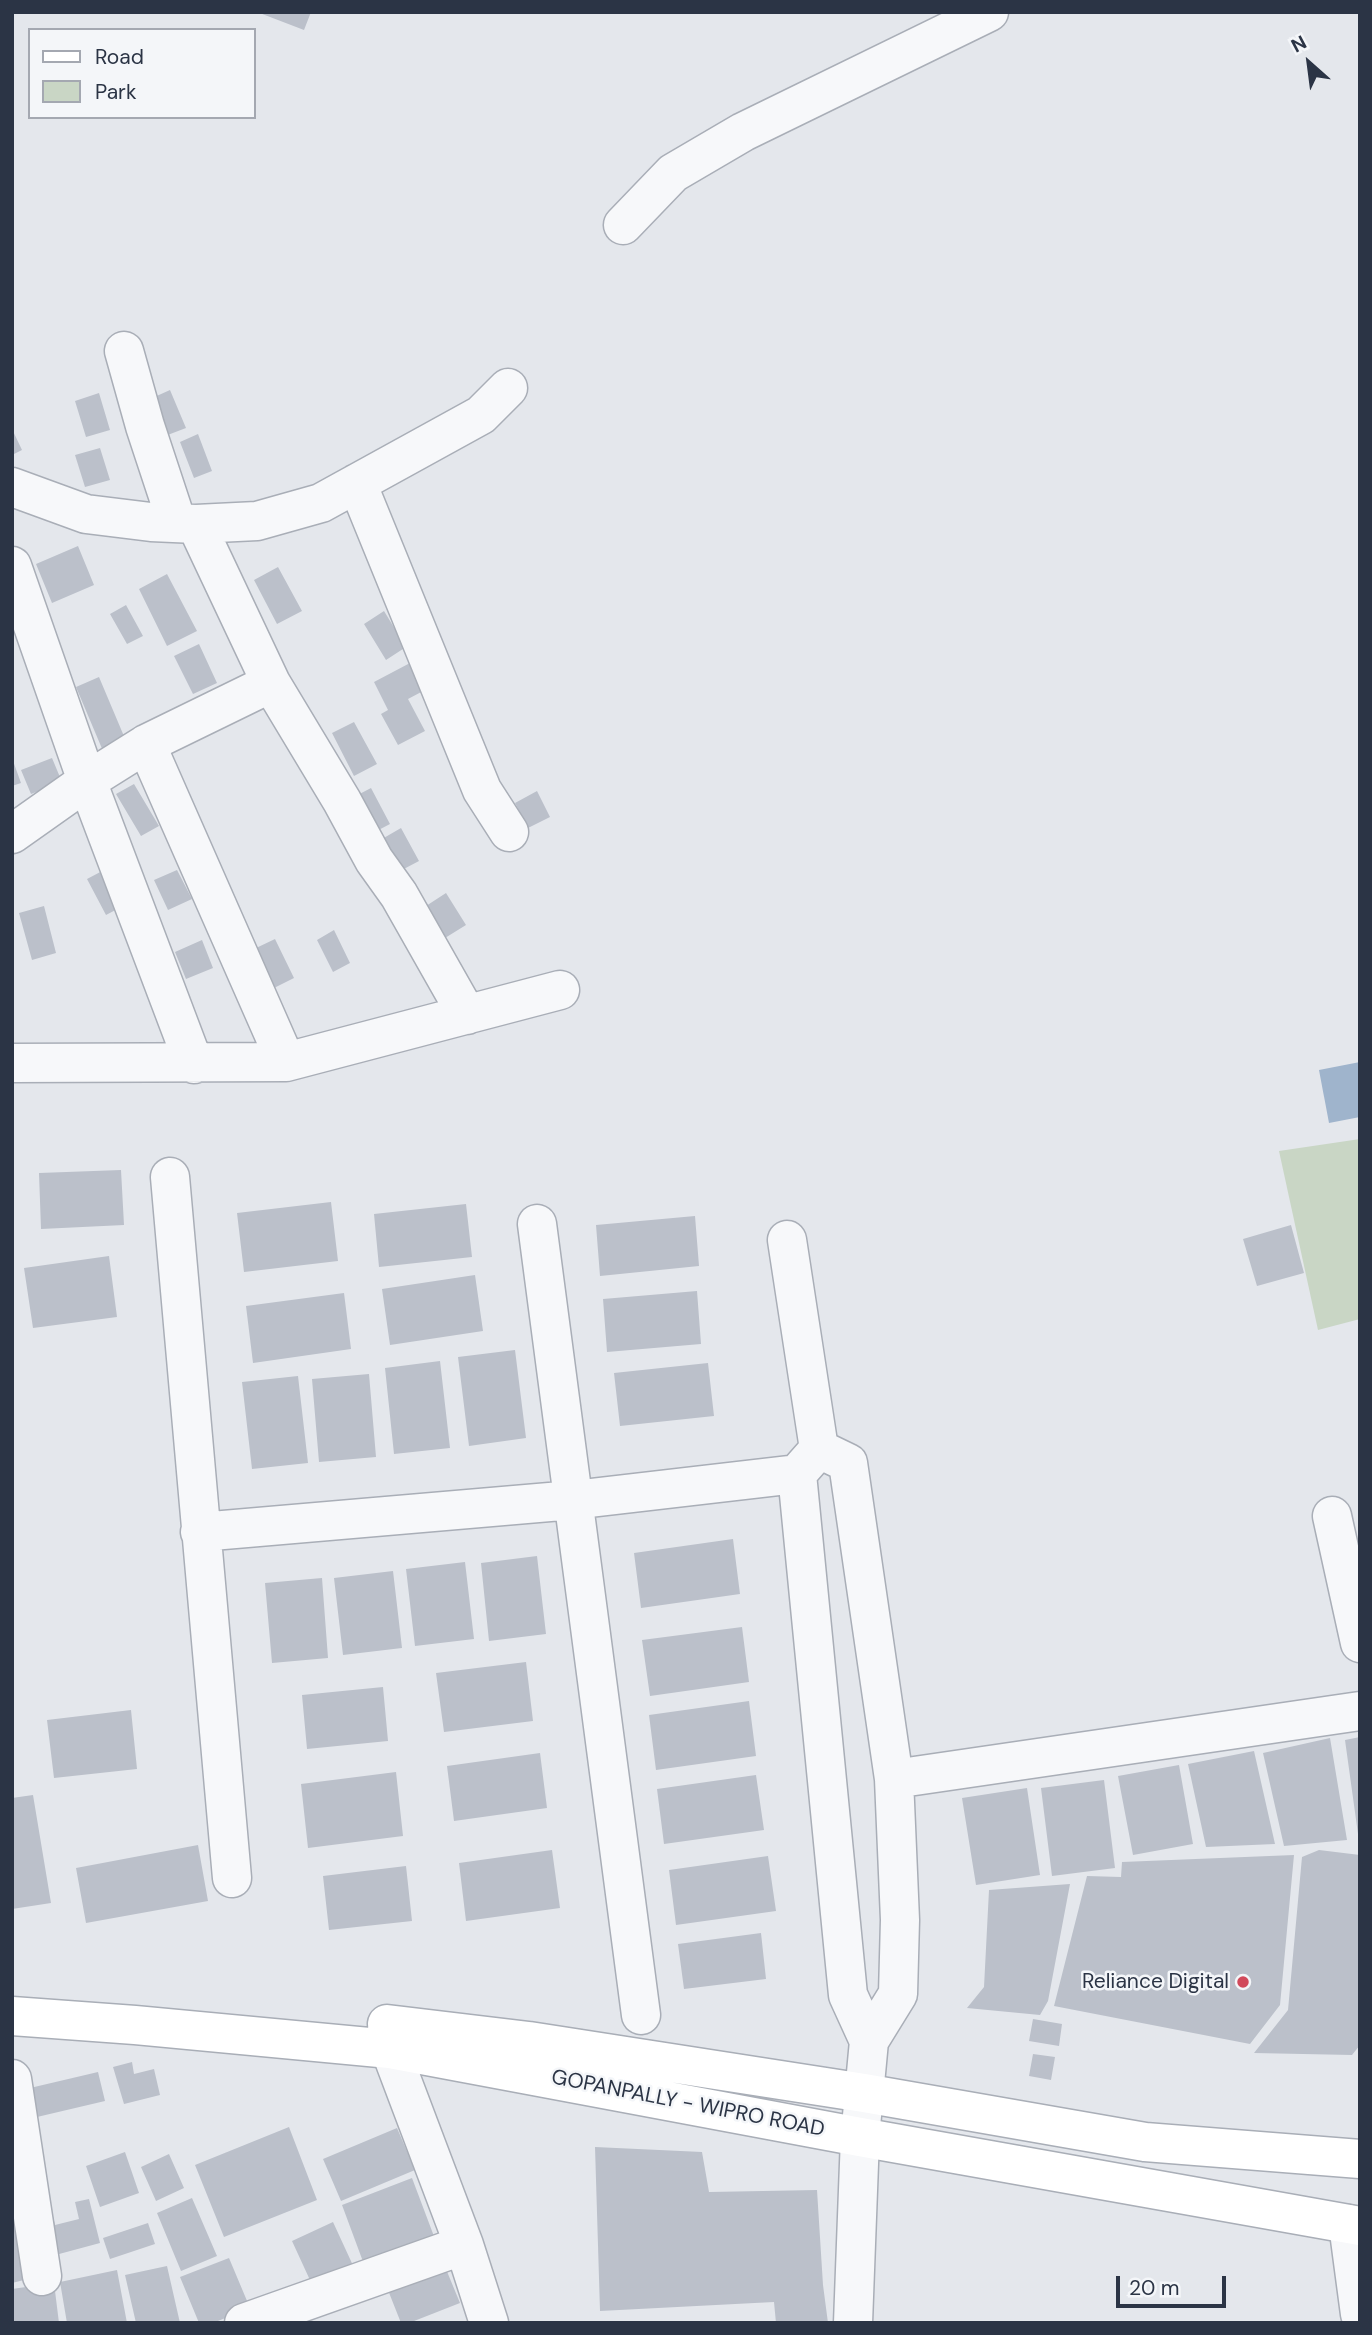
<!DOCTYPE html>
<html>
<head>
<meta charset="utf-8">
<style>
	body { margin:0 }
	#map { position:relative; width:1372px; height:2335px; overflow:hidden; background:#e4e7ec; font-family:"DM Sans",sans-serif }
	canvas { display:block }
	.frame { position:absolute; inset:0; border:14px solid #2b3445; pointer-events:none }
	.legend { position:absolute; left:28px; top:28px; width:228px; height:91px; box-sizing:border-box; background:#f4f6f9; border:2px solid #a4a8b1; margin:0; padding:9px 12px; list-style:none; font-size:21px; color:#2b3445 }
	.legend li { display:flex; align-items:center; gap:14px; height:35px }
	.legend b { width:35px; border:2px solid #a4a8b1 }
	.north { position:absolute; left:1274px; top:28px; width:70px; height:70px; -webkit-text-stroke:5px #f4f6f9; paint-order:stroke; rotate:332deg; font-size:19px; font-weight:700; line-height:28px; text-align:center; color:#2b3445 }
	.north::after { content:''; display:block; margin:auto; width:24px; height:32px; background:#2b3445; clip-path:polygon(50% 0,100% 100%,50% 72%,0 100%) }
	.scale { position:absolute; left:1116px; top:2276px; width:110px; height:32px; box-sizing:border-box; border:4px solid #2b3445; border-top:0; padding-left:9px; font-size:21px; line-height:24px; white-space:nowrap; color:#2b3445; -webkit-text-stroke:5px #f4f6f9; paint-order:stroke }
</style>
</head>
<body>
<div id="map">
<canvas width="1372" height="2335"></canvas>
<div class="frame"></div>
<ul class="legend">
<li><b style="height:9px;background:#fff"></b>Road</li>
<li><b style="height:19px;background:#c9d6c5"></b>Park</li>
</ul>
<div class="north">N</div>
<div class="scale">20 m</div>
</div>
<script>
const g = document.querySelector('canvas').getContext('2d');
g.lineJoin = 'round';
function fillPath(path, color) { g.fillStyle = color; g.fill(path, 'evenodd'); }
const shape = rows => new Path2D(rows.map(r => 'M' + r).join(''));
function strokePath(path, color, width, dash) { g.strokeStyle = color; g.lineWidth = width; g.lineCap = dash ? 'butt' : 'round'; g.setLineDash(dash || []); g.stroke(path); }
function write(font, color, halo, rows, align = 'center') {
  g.font = font + ' "DM Sans",sans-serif'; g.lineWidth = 5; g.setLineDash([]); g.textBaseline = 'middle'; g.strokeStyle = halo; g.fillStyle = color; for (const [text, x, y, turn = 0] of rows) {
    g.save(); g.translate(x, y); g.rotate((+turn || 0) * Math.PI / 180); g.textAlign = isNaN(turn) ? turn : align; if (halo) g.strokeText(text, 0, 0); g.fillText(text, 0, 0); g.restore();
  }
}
const green = shape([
	[1360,1139,1360,1319,1318,1330,1279,1151]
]);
const water = shape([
	[1360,1062,1360,1117,1329,1123,1319,1070]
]);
const building = shape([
	[257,12,311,12,304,30],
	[170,390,186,428,165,436,150,399],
	[99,393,110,430,86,437,75,401],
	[12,429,22,450,12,455],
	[198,434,212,471,194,478,180,442],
	[100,448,110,480,85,487,75,455],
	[78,546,94,585,52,603,36,564],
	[278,567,302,611,277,624,254,580],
	[167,574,197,631,167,646,139,589],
	[126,605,143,636,127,644,110,614],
	[384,611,406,647,386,660,364,624],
	[199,644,217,683,193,694,174,656],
	[410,663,425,690,408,699,425,731,398,745,381,714,388,710,374,682],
	[99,677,126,741,103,751,76,687],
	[354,722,377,764,354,776,332,733],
	[12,758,21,783,12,786],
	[52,758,62,782,31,794,21,770],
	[134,784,159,826,141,836,116,794],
	[371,788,390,824,367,836,348,800],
	[537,791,550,817,528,828,515,803],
	[401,828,419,861,400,871,382,839],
	[106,869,125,905,106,915,87,879],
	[177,870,192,899,168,910,154,880],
	[446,893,466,925,445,938,426,906],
	[44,906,56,953,32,960,19,913],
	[334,930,350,963,333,972,317,940],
	[275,939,294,978,272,989,254,949],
	[202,940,213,968,186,979,175,952],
	[121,1170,124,1225,41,1229,39,1173],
	[331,1202,338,1261,244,1272,237,1213],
	[466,1204,472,1257,379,1267,374,1214],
	[695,1216,699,1266,600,1276,596,1225],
	[1291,1225,1304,1273,1257,1286,1243,1239],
	[109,1256,117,1317,33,1328,24,1268],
	[475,1275,483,1331,390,1345,382,1289],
	[697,1291,701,1344,607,1352,603,1299],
	[344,1293,351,1349,253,1363,246,1306],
	[515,1350,526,1438,469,1446,458,1357],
	[440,1361,450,1448,394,1454,385,1368],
	[708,1363,714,1416,620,1426,614,1373],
	[369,1374,376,1457,319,1462,312,1379],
	[298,1376,308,1463,252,1469,242,1382],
	[733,1539,740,1594,641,1608,634,1553],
	[537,1556,546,1634,489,1641,481,1563],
	[465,1562,474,1639,415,1646,406,1569],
	[393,1571,402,1648,343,1655,334,1578],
	[322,1578,328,1658,272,1663,265,1583],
	[742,1627,749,1682,650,1696,642,1640],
	[526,1662,533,1721,444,1732,436,1673],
	[383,1687,388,1741,307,1749,302,1695],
	[749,1701,756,1756,656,1770,649,1715],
	[131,1710,137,1769,54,1778,47,1720],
	[1360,1737,1360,1834,1358,1834,1345,1740],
	[1330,1738,1347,1840,1284,1846,1263,1753],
	[1254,1751,1275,1844,1206,1847,1188,1764],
	[540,1753,547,1808,454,1821,447,1766],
	[1179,1765,1193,1844,1133,1855,1118,1776],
	[396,1772,403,1836,308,1848,301,1784],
	[756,1775,764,1830,664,1844,657,1789],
	[1104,1780,1115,1868,1052,1876,1041,1788],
	[1027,1788,1040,1875,976,1885,962,1798],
	[33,1795,51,1903,12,1909,12,1798],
	[198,1845,208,1901,86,1923,76,1868],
	[552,1850,560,1908,466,1921,459,1863],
	[1319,1850,1360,1855,1360,2045,1352,2055,1254,2053,1288,2010,1302,1857],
	[1294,1855,1280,2005,1250,2044,1054,2006,1087,1876,1121,1877,1122,1862],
	[768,1856,776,1911,676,1925,669,1870],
	[406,1866,412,1921,329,1930,323,1876],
	[1070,1884,1048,2001,1040,2015,967,2008,984,1987,989,1890],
	[761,1933,766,1979,684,1989,678,1944],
	[1033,2019,1062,2024,1059,2046,1029,2041],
	[1033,2054,1055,2057,1051,2080,1029,2076],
	[132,2062,134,2074,154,2069,160,2095,124,2104,113,2067],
	[98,2072,105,2101,37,2117,30,2088],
	[289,2127,317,2200,224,2237,195,2165],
	[397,2128,415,2170,341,2201,323,2159],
	[595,2147,702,2152,709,2192,817,2190,823,2285,828,2323,776,2323,774,2302,600,2311],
	[125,2152,139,2193,100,2207,86,2166],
	[169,2154,184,2188,156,2201,141,2167],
	[412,2178,435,2239,365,2267,342,2205],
	[192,2198,217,2256,181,2271,157,2213],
	[89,2199,100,2243,48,2257,51,2208,55,2225,79,2219,75,2202],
	[12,2202,32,2278,12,2283],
	[333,2222,356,2272,315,2291,292,2241],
	[148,2223,155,2244,110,2259,103,2238],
	[441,2257,460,2303,409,2323,401,2323,384,2280],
	[229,2258,250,2308,213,2323,199,2323,180,2277],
	[167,2266,180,2323,136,2323,125,2275],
	[117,2270,127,2323,67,2323,60,2282],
	[54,2283,59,2323,12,2323,12,2289]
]);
const street = shape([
	[623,225,673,173,743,132,989,12],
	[124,351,145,426,177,523],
	[357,483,482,790,509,832],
	[12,487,86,514,151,522,196,524,257,521,321,503,481,415,508,388],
	[12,566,87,781,194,1064],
	[271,683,342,801,374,860,399,895,467,1015],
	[146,744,286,1062],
	[12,834,87,781,146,744,271,683,196,524],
	[12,1063,286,1062,560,990],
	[170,1177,232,1878],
	[537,1224,641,2015],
	[787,1240,819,1449],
	[797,1474,848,1995,869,2041],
	[1332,1516,1360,1643],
	[200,1532,573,1500,797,1474,819,1449,848,1463,894,1779,900,1920,898,1994,869,2041,860,2137,853,2323],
	[894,1779,1360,1711],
	[390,2049,464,2245,489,2323],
	[12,2079,42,2276],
	[1348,2224,1360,2314],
	[244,2323,464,2245]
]);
const secondary = shape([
	[12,2016,135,2025,390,2049,860,2137,1360,2226],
	[387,2024,529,2041,864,2093,1145,2142,1360,2159]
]);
const markers = [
	[1243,1982,7,"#d1495b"]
];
const poiNames = [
	["Reliance Digital",1229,1982]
];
const streetNames = [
	["GOPANPALLY - WIPRO ROAD",688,2104,11]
];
fillPath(green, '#c9d6c5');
fillPath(water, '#9fb4cc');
fillPath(building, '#bbc0ca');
strokePath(street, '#a9aeb7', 41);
strokePath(secondary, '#a9aeb7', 41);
strokePath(street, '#f7f8fa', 38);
strokePath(secondary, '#fff', 38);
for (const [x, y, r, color] of markers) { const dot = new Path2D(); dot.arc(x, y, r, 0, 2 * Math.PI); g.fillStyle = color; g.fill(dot); strokePath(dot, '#f4f6f9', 2.5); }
write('21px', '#2b3445', '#f4f6f9', poiNames, 'right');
write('21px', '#2b3445', '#f4f6f9', streetNames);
</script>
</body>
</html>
